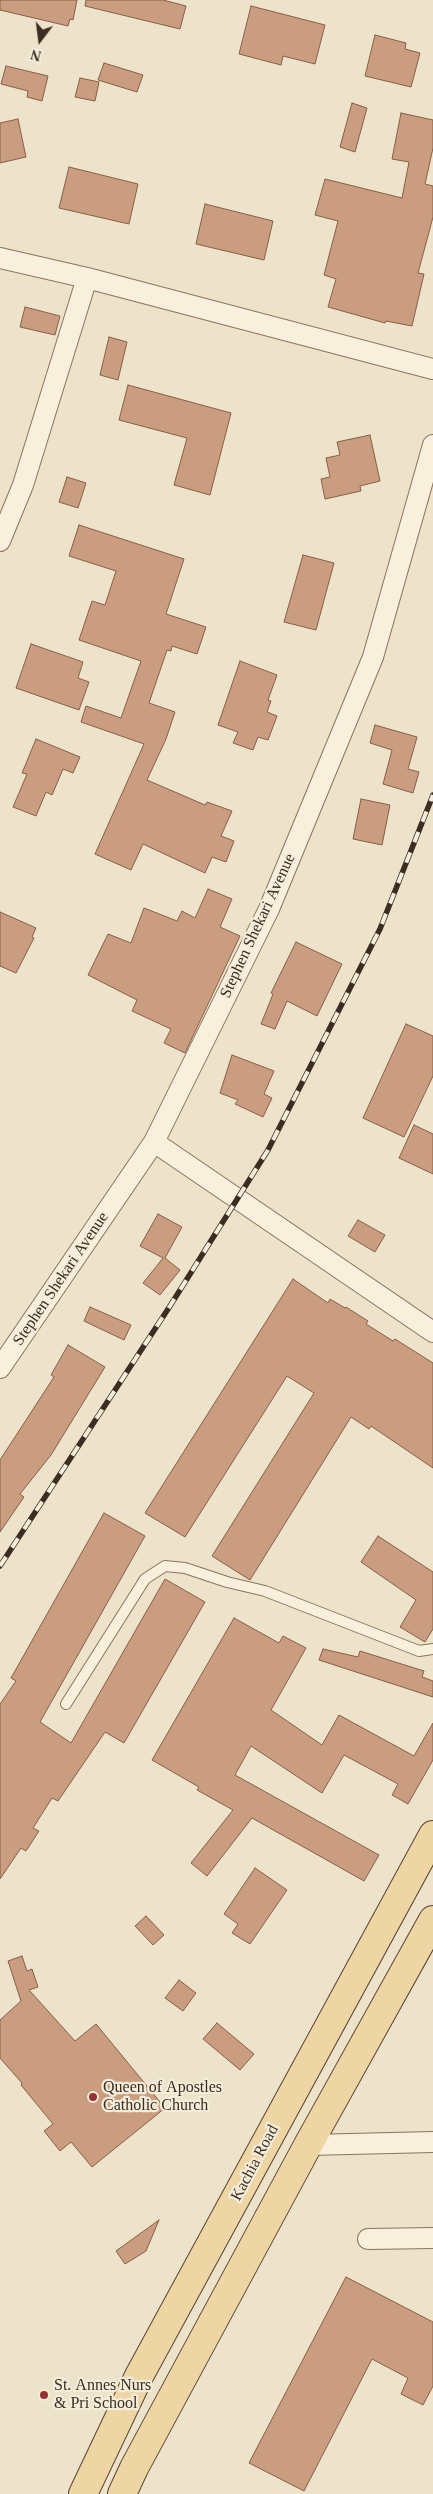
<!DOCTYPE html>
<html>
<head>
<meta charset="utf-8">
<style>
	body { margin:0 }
	#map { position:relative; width:433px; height:2494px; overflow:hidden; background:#ede2ca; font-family:Georgia,serif }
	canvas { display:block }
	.north { position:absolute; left:15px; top:15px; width:50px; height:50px; -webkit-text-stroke:4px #f5ecd9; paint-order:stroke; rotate:195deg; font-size:14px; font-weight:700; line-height:20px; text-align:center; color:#3b2d21 }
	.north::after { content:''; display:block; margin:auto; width:18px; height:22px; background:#3b2d21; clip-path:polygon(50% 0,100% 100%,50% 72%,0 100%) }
</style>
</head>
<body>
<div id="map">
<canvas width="433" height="2494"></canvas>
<div class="north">N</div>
</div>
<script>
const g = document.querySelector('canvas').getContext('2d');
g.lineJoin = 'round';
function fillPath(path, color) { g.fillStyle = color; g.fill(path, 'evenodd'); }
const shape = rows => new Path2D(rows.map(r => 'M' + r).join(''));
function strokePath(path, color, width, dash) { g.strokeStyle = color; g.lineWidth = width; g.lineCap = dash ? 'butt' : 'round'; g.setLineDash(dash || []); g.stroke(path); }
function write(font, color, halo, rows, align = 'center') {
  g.font = font + ' Georgia,serif'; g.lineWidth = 4.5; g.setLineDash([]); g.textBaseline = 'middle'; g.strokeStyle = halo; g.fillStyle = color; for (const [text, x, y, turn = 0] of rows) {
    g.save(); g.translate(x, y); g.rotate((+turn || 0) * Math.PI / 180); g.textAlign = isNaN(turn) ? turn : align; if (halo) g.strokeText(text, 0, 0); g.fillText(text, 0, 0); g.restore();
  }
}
const building = shape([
	[0,0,77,0,73,20,70,19,68,26,0,10,0,0],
	[86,0,163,0,186,6,180,29,85,6,86,0],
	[251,6,325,25,315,64,283,56,281,65,239,54,251,6],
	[375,35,406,43,405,49,420,53,411,87,365,76,375,35],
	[104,63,143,75,137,92,98,80,104,63],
	[6,66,48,76,42,101,27,97,28,91,1,84,6,66],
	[80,78,99,82,95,101,75,97,80,78],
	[352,103,367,108,355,152,340,147,352,103],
	[401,113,433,120,433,148,425,184,433,186,433,217,418,273,424,274,412,326,386,321,385,323,328,307,336,279,324,275,338,221,315,215,325,179,402,198,409,162,392,159,401,113],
	[18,119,26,157,0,163,0,123,18,119],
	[69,167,138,184,129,224,59,208,69,167],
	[205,204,273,221,264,260,196,244,205,204],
	[25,307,60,316,55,335,20,327,25,307],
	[109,337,127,342,118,380,100,375,109,337],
	[128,385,231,413,210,495,174,485,187,438,119,420,128,385],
	[370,435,380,481,360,486,361,491,325,499,321,479,330,477,326,458,340,455,337,442,370,435],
	[67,477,86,483,78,508,59,502,67,477],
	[79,525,184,559,166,614,206,627,197,654,172,646,171,651,167,650,149,703,175,712,166,739,147,780,205,805,207,802,232,811,221,836,234,841,226,862,212,857,205,873,143,844,131,870,95,854,144,744,81,722,86,706,121,718,141,661,79,640,92,601,105,605,116,571,69,556,79,525],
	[303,555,334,563,316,630,284,622,303,555],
	[31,644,83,662,78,678,89,682,79,710,16,688,31,644],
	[240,661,277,675,268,700,271,701,267,712,277,716,268,740,258,737,253,750,233,743,238,732,218,725,240,661],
	[375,725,417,737,408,769,419,772,413,793,383,784,392,750,370,743,375,725],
	[36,739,80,757,73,773,63,769,52,795,46,792,36,816,13,807,27,774,22,773,36,739],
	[361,799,390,805,382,845,353,839,361,799],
	[208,889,232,899,220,927,240,936,185,1053,164,1043,171,1029,132,1011,137,1000,88,975,108,934,131,943,144,908,177,921,182,911,195,918,208,889],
	[0,912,36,928,32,937,34,938,16,973,0,966,0,912],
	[296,942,342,964,317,1016,287,1001,275,1029,261,1024,273,994,271,993,296,942],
	[406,1024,433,1036,433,1076,404,1137,363,1118,406,1024],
	[232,1055,274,1071,264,1094,272,1098,263,1117,235,1104,238,1100,220,1093,232,1055],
	[414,1125,433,1134,433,1174,399,1158,414,1125],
	[158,1214,182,1227,165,1258,180,1270,160,1295,143,1283,163,1258,140,1246,158,1214],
	[358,1220,385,1235,375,1252,348,1236,358,1220],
	[293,1279,328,1303,330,1299,345,1308,346,1307,368,1321,366,1324,393,1341,395,1339,433,1363,433,1468,371,1426,369,1429,351,1417,250,1580,212,1556,314,1393,287,1376,185,1537,145,1513,293,1279],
	[90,1307,131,1325,124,1340,84,1321,90,1307],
	[68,1345,105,1367,51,1455,20,1494,24,1497,0,1532,0,1460,54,1377,51,1375,68,1345],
	[104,1513,145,1536,40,1722,71,1743,165,1579,205,1602,124,1743,105,1732,58,1801,52,1798,33,1828,39,1831,26,1851,21,1848,0,1879,0,1704,16,1681,11,1678,104,1513],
	[378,1536,433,1572,433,1629,425,1642,400,1627,416,1600,361,1562,378,1536],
	[234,1618,279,1643,283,1636,306,1648,271,1710,322,1745,339,1715,414,1756,433,1723,433,1760,408,1804,392,1795,398,1784,344,1755,322,1793,251,1746,235,1775,379,1855,364,1881,252,1818,207,1876,191,1863,233,1810,197,1790,199,1787,152,1760,234,1618],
	[323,1649,358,1657,360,1651,424,1671,422,1677,433,1681,433,1697,319,1660,323,1649],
	[255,1868,287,1890,250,1944,232,1933,238,1924,224,1914,255,1868],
	[146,1916,164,1935,153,1945,135,1926,146,1916],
	[22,1956,27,1971,32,1969,38,1987,29,1990,75,2041,96,2024,165,2108,92,2167,71,2142,60,2151,44,2131,53,2124,21,2085,22,2083,0,2058,0,2020,21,2001,8,1961,22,1956],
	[179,1980,196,1993,183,2011,165,1998,179,1980],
	[217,2023,254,2054,240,2070,203,2039,217,2023],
	[159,2220,146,2251,125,2264,116,2251,159,2220],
	[346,2277,433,2322,433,2386,423,2405,401,2394,408,2378,372,2359,304,2491,249,2463,346,2277]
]);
const lane = shape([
	[66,1704,145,1579,165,1566,185,1568,227,1582,265,1591,419,1651,433,1649]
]);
const street = shape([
	[0,258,87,278,433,369],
	[0,541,23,485,87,278],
	[154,1142,433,1332],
	[0,1368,154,1142,269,909,373,657,433,445],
	[308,2145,433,2142],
	[368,2239,433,2238]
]);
const primary = shape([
	[83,2494,139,2376,433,1835],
	[122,2494,134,2468,308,2145,433,1920]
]);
const rail = shape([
	[0,1566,170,1306,268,1150,380,929,433,795]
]);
const markers = [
	[93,2097,5,"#963134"],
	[44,2395,5,"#963134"]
];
const streetNames = [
	["Stephen Shekari Avenue",258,926,-65],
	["Stephen Shekari Avenue",61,1279,-56],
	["Kachia Road",255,2163,-62]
];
const poiNames = [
	["Queen of Apostles",103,2088],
	["Catholic Church",103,2106],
	["St. Annes Nurs",54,2386],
	["& Pri School",54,2404]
];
fillPath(building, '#ca9d81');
strokePath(building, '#885e45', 1);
strokePath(lane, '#8a745e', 12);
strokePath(street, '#8a745e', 22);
strokePath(primary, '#584332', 30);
strokePath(lane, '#f8efdd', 10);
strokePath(street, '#f8efdd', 20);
strokePath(primary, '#eed5a4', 28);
strokePath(rail, '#3b2d21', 5.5);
strokePath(rail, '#f5ecd9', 4, [11]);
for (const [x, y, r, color] of markers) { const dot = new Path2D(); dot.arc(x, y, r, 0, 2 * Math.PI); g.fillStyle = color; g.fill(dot); strokePath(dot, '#f5ecd9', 2); }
write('16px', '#3b2d21', '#f5ecd9', streetNames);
write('16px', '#3b2d21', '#f5ecd9', poiNames, 'left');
</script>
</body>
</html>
